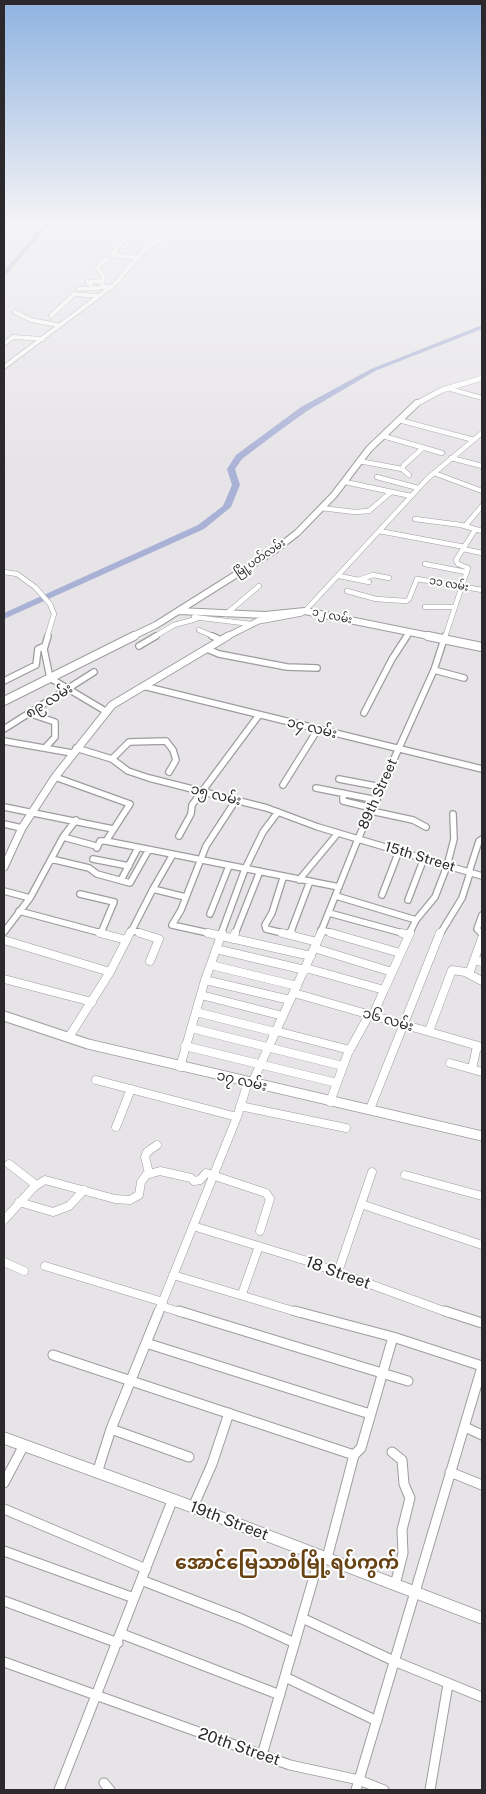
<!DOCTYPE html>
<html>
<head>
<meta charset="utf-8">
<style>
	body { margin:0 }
	#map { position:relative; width:486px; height:1794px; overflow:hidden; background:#e7e4e8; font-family:"Public Sans",sans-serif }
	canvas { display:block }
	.frame { position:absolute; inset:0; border:5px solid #2b292b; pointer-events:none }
</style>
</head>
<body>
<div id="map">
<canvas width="486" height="1794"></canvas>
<div class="frame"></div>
</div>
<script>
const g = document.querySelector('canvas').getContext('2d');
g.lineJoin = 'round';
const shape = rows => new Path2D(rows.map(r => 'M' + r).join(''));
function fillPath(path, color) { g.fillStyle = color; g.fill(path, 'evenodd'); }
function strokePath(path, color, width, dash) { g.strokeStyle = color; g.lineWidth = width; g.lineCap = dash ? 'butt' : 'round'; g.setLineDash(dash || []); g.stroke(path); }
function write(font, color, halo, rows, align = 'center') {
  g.font = font + ' "Public Sans","Noto Sans Myanmar",sans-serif'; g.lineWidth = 4; g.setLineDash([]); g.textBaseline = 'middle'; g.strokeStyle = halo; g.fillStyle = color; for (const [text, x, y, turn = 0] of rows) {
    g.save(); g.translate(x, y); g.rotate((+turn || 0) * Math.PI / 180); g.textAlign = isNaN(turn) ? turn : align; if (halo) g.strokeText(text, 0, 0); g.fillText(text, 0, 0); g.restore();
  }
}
const river = shape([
	[46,221,52,221,6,275,4,276,4,271,46,221],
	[482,325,482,329,375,371,307,411,275,434,242,459,235,469,240,485,231,507,204,529,4,619,4,613,198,525,223,506,232,485,227,469,236,455,301,407,371,369,482,325]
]);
const minorFar4 = shape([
	[478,221,482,222],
	[131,223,130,226,133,228,173,233],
	[137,258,112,255,120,244,147,221],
	[101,283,104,277,97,267,106,259],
	[91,285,87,282,99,281,103,285],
	[79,289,108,287],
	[15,312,31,320,57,325],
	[51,316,74,294,98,296],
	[4,344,13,337,43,339],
	[4,367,115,284,143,251,156,242,166,240,172,233,191,221],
	[447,388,482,398]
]);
const minorFar3 = shape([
	[399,420,474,440],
	[383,436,442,453],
	[451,458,482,466],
	[359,461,402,469],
	[434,473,482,491],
	[409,475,402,469,404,465,423,448],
	[377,477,418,488],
	[345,482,411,496],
	[321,508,355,512,369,511,391,492],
	[415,519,461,525,482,531],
	[465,526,482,506],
	[379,531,465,547],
	[463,549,482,553],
	[425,564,466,572],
	[4,572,17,574,35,587,50,604,54,614,47,637],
	[339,576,369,582],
	[358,580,373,575,389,578],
	[347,591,376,599,406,601,409,599,417,579,482,590],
	[425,607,454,607],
	[305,611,428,478,482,433],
	[226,614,259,586],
	[194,617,251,624],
	[199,630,215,637],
	[154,637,174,625,196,619],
	[406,637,410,632],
	[445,637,468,568,458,564,456,560,475,530]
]);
const minorFar2 = shape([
	[48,636,44,649,50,678,107,712],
	[212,636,221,640],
	[139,646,156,636],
	[207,649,219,654,287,667,317,668],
	[434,670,464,678],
	[4,681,36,665,38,649,45,646],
	[143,686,482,769],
	[28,713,55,722,55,737,45,748],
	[364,713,392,659,407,636],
	[4,729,94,672],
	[4,741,72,753],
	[76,748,112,759,128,771,149,778,267,808,318,827,482,876],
	[112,759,129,742,166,741,173,750,176,760,169,772],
	[55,777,130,804,106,841],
	[339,779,381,787],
	[283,785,318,729],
	[316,788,377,800],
	[343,793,343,801,372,808],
	[4,807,113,829],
	[371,811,413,820,426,827],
	[4,824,22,828],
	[179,836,191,814,192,805,259,715],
	[63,837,96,846],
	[97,848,100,841,106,841,339,887],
	[172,856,153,889,185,897],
	[51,859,89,868,97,874,130,883,148,851],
	[93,859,129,866],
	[469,872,479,841,482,839],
	[283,878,272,913,265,925,266,929,287,934],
	[121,880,138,848],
	[299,880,338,833],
	[4,891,30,898],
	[80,894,114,902,101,933],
	[382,895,399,851],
	[336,896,416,920],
	[408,900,424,858],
	[19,911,105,934],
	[329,913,406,934],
	[210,914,229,866],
	[482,915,477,929,482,934],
	[131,930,144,934],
	[321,930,336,934],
	[4,932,30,898,63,837,76,820],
	[130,934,153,889],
	[213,934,172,925,181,910,206,846,236,800],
	[221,934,245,869,263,832,278,812],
	[235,934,260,871],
	[290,934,310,881],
	[320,934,358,839,434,670,445,636],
	[409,934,416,920,435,897,447,866,454,839,453,814],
	[440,934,462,898,470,873]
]);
const minorFar1 = shape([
	[100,933,126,940],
	[140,933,159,939,150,961],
	[208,933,311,956],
	[282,933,317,942],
	[331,933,400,953],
	[402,933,409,935],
	[290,935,291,933],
	[233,939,235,933],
	[4,940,110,972],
	[314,948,392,972],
	[216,949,305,970],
	[474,960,482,962],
	[211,965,297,986],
	[306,968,384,990,410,933],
	[469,974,482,938],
	[4,979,92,1002],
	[205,980,290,1000],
	[294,993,482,1047],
	[201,995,283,1016],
	[196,1012,275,1032],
	[373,1015,384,990],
	[191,1028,343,1066],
	[276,1031,350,1050],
	[429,1031,452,970,465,972,482,981],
	[69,1037,110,972,130,933],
	[185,1046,337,1083],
	[450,1063,482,1072],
	[180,1067,205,980,222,933],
	[472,1069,477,1046],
	[96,1080,237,1117],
	[252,1083,321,933],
	[330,1102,348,1053,369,1015],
	[240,1106,346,1128],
	[370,1109,440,933],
	[116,1127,131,1089],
	[9,1164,36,1185],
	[149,1173,145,1157,147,1152,157,1145],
	[405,1175,482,1196],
	[19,1202,53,1212,69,1206,84,1190],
	[361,1204,482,1245],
	[4,1220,34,1187,45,1180,115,1199,130,1200,139,1195,141,1182,146,1175,160,1171,191,1178,194,1181,200,1180,206,1173,266,1193,270,1199,260,1231],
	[193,1226,307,1261,449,1313],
	[4,1262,24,1271],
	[45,1266,163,1302],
	[338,1272,372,1172],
	[173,1275,300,1313],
	[242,1294,259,1246],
	[161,1306,183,1313],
	[158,1313,237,1117,248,1082]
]);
const minor = shape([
	[179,1311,408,1381],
	[295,1311,393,1337,482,1366],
	[445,1311,482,1323],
	[146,1343,370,1414],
	[53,1355,354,1455],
	[465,1427,482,1435],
	[111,1429,189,1457],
	[392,1452,402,1460,404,1484,410,1498,402,1530,403,1553,395,1585],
	[450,1472,482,1485],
	[97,1473,111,1429,159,1311],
	[4,1483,24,1445],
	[193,1507,212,1464,229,1413],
	[4,1509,146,1569],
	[4,1551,134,1598],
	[327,1558,354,1455,361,1448,393,1337],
	[141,1580,242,1619,295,1643],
	[4,1601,118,1643],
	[302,1618,394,1661,482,1697],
	[122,1634,280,1695],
	[4,1662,290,1765,359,1780,384,1790],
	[285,1677,377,1721],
	[262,1755,320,1556],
	[104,1783,110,1790],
	[59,1790,172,1501],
	[356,1790,482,1367],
	[430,1790,448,1684]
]);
const tertiaryFar3 = shape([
	[226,637,258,621,301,613]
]);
const tertiaryFar2 = shape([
	[4,867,22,828,55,777,112,705,228,636]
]);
const tertiaryFar1 = shape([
	[4,1016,88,1044,482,1136]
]);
const tertiary = shape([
	[4,1438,193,1507,482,1618]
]);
const secondaryFar2 = shape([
	[416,404,442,390,482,378]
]);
const secondaryFar1 = shape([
	[179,611,265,615,305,611,434,637],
	[131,637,156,625,275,550,297,533,334,495,369,449,417,403]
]);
const secondary = shape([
	[428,636,482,647],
	[4,701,134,636]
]);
const farStreetnames = [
	["မြို့ပတ်လမ်း",260,558,-34],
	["၁၁ လမ်း",449,584,10],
	["၁၂ လမ်း",332,616,12]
];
const streetNames = [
	["၈၉ လမ်း",49,701,-32],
	["၁၄ လမ်း",312,728,14],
	["89th Street",378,794,-66],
	["၁၅ လမ်း",216,795,14],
	["15th Street",420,857,17],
	["၁၆ လမ်း",388,1020,16],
	["၁၇ လမ်း",242,1081,13]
];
const nearStreetnames = [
	["18 Street",338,1273,20],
	["19th Street",229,1521,21],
	["20th Street",239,1747,19]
];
const nearQuarternames = [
	["အောင်မြေသာစံမြို့ရပ်ကွက်",287,1563]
];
fillPath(river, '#a9b1d6');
strokePath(minorFar4, '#9f9ca0', 5);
strokePath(minorFar3, '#9f9ca0', 5.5);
strokePath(minorFar2, '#9f9ca0', 8);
strokePath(minorFar1, '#9f9ca0', 9);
strokePath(minor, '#9f9ca0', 11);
strokePath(tertiaryFar3, '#9f9ca0', 7);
strokePath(tertiaryFar2, '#9f9ca0', 9);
strokePath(tertiaryFar1, '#9f9ca0', 11);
strokePath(tertiary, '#9f9ca0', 13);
strokePath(secondaryFar2, '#9f9ca0', 6);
strokePath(secondaryFar1, '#9f9ca0', 8);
strokePath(secondary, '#9f9ca0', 10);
strokePath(minorFar4, '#fff', 4);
strokePath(minorFar3, '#fff', 4.5);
strokePath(minorFar2, '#fff', 5.5);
strokePath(minorFar1, '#fff', 8);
strokePath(minor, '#fff', 9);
strokePath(tertiaryFar3, '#fff', 5.5);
strokePath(tertiaryFar2, '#fff', 7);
strokePath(tertiaryFar1, '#fff', 9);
strokePath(tertiary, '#fff', 11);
strokePath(secondaryFar2, '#fff', 5);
strokePath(secondaryFar1, '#fff', 6);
strokePath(secondary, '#fff', 8);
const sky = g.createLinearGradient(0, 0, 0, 472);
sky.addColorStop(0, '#8fb3e1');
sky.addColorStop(0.47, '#f4f3f5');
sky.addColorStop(1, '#f4f3f500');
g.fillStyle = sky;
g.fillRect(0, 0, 486, 472);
write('11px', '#2b292b', '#fff', farStreetnames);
write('14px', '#2b292b', '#fff', streetNames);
write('16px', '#2b292b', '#fff', nearStreetnames);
write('bold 19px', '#684212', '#fff', nearQuarternames);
</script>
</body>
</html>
